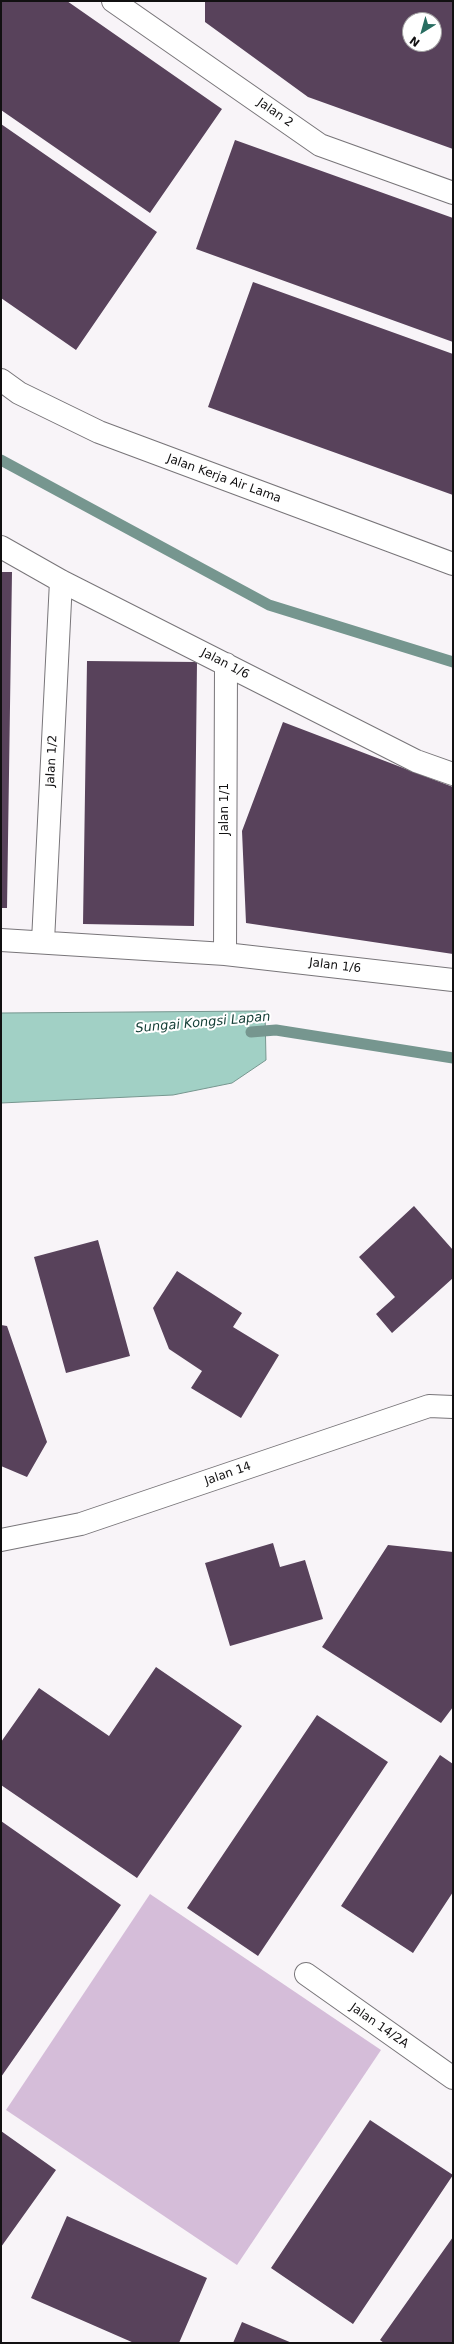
<!DOCTYPE html>
<html>
<head>
<meta charset="utf-8">
<style>
	body { margin:0 }
	#map { position:relative; width:454px; height:2344px; overflow:hidden; background:#f8f4f8; font-family:"DejaVu Sans",sans-serif }
	canvas { display:block }
	.frame { position:absolute; inset:0; border:2px solid #111011; pointer-events:none }
	.north { position:absolute; left:402px; top:12px; width:40px; height:40px; box-sizing:border-box; background:#fff; border:1px solid #a09fa0; border-radius:50%; rotate:217deg; font-size:11px; font-weight:700; line-height:16px; text-align:center; color:#111011 }
	.north::after { content:''; display:block; margin:auto; width:14px; height:18px; background:#286d61; clip-path:polygon(50% 0,100% 100%,50% 72%,0 100%) }
</style>
</head>
<body>
<div id="map">
<canvas width="454" height="2344"></canvas>
<div class="frame"></div>
<div class="north">N</div>
</div>
<script>
const g = document.querySelector('canvas').getContext('2d');
g.lineJoin = 'round';
function fillPath(path, color) { g.fillStyle = color; g.fill(path, 'evenodd'); }
const shape = rows => new Path2D(rows.map(r => 'M' + r).join(''));
function strokePath(path, color, width, dash) { g.strokeStyle = color; g.lineWidth = width; g.lineCap = dash ? 'butt' : 'round'; g.setLineDash(dash || []); g.stroke(path); }
function write(font, color, halo, rows, align = 'center') {
  g.font = font + ' "DejaVu Sans",sans-serif'; g.lineWidth = 4; g.setLineDash([]); g.textBaseline = 'middle'; g.strokeStyle = halo; g.fillStyle = color; for (const [text, x, y, turn = 0] of rows) {
    g.save(); g.translate(x, y); g.rotate((+turn || 0) * Math.PI / 180); g.textAlign = isNaN(turn) ? turn : align; if (halo) g.strokeText(text, 0, 0); g.fillText(text, 0, 0); g.restore();
  }
}
const green = shape([
	[150,1894,381,2050,237,2265,6,2110]
]);
const water = shape([
	[265,1011,266,1060,232,1083,173,1095,1,1103,1,1013,265,1011]
]);
const stream = shape([
	[1,460,269,605,453,662],
	[251,1032,276,1030,453,1058]
]);
const building = shape([
	[1,1,67,1,222,109,150,213,1,110],
	[205,1,453,1,453,149,308,97,205,22],
	[410,20,434,20,434,44,410,44],
	[1,124,157,232,76,350,1,298],
	[235,140,453,218,453,342,196,249],
	[253,282,453,354,453,495,208,407],
	[1,572,12,572,7,908,1,908],
	[87,661,197,662,194,926,83,924],
	[283,722,453,787,453,954,246,923,242,831],
	[414,1206,453,1250,453,1278,392,1333,376,1314,395,1297,359,1257],
	[98,1240,130,1356,66,1373,34,1257],
	[177,1271,242,1313,233,1327,279,1355,241,1418,191,1388,202,1371,169,1349,153,1308],
	[1,1325,7,1326,47,1442,27,1477,1,1466],
	[273,1543,280,1567,305,1560,323,1619,230,1646,205,1563],
	[388,1545,453,1552,453,1707,441,1723,322,1647],
	[156,1667,242,1726,137,1878,1,1785,1,1742,39,1688,109,1736],
	[317,1715,388,1762,258,1956,187,1908],
	[440,1755,453,1764,453,1892,413,1953,341,1906],
	[1,1821,121,1905,1,2077],
	[370,2120,453,2175,353,2324,271,2268],
	[1,2131,56,2170,1,2247],
	[67,2216,207,2278,179,2343,134,2343,31,2298],
	[453,2237,453,2343,384,2343,380,2340],
	[242,2322,292,2343,233,2343]
]);
const minor = shape([
	[113,1,320,145,453,193],
	[1,380,19,393,99,432,453,564],
	[1,547,61,581,416,761,453,774],
	[1,940,225,954,453,980],
	[43,941,61,581],
	[225,954,226,664],
	[1,1540,81,1524,429,1406,453,1407],
	[306,1974,453,2078]
]);
const streetNames = [
	["Jalan 2",275,113,35],
	["Jalan Kerja Air Lama",224,479,20],
	["Jalan 1/6",225,664,27],
	["Jalan 1/2",52,761,-87],
	["Jalan 1/1",225,809,-90],
	["Jalan 1/6",335,966,7],
	["Jalan 14",228,1474,-19],
	["Jalan 14/2A",379,2026,35]
];
const waterNames = [
	["Sungai Kongsi Lapan",203,1023,-5]
];
fillPath(green, '#d5bdd9');
fillPath(water, '#a1d0c5');
strokePath(water, '#76968f', 1);
strokePath(stream, '#76968f', 11);
fillPath(building, '#58425b');
strokePath(minor, '#787579', 24);
strokePath(minor, '#fff', 22);
write('12px', '#111011', '#fff', streetNames);
write('italic 13px', '#164038', '#fff', waterNames);
</script>
</body>
</html>
